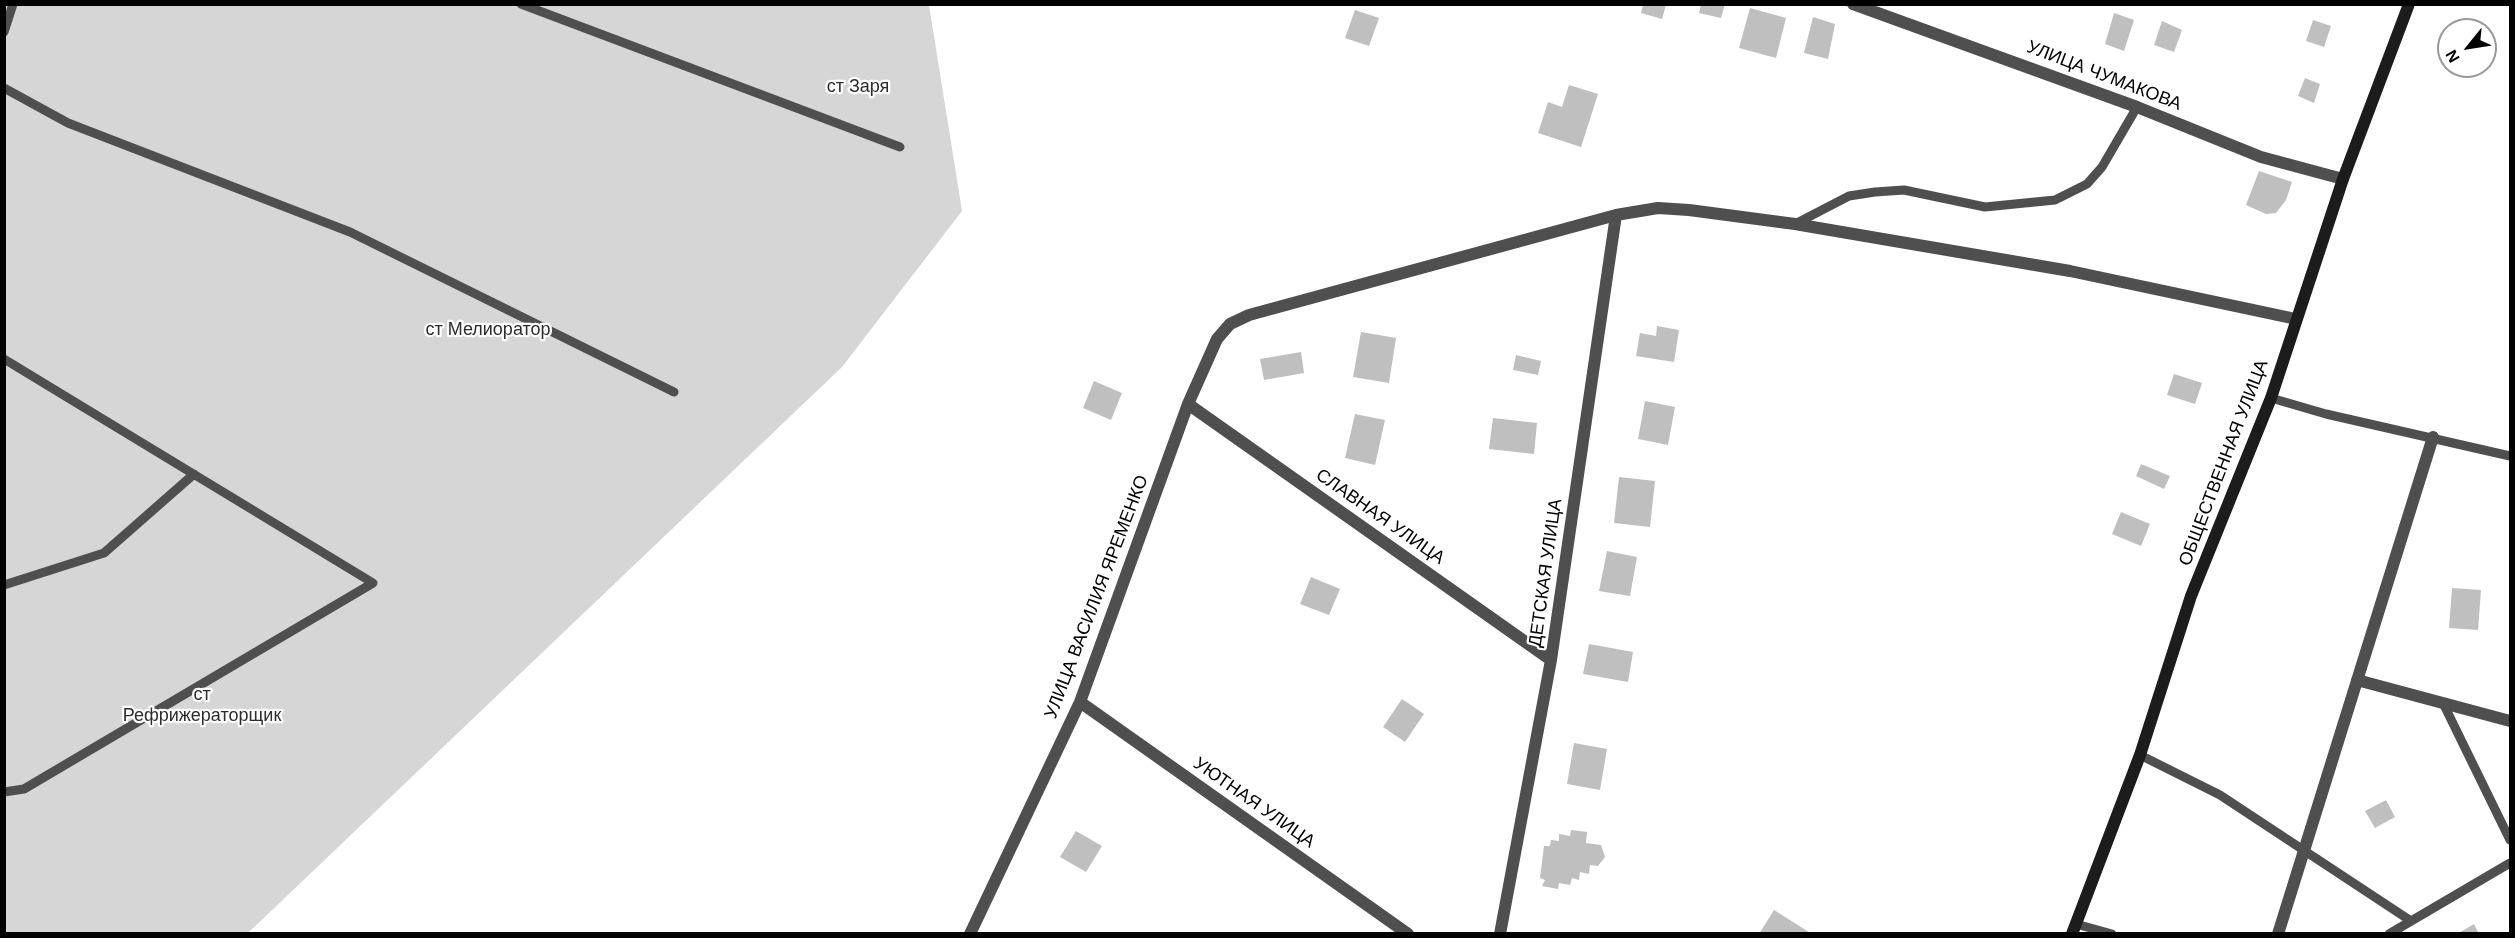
<!DOCTYPE html>
<html>
<head>
<meta charset="utf-8">
<style>
	body { margin:0 }
	#map { position:relative; width:2515px; height:938px; overflow:hidden; background:#fff; font-family:Helvetica,sans-serif }
	canvas { display:block }
	.frame { position:absolute; inset:0; border:6px solid #000; pointer-events:none }
	.north { position:absolute; left:2437px; top:18px; width:60px; height:60px; box-sizing:border-box; background:#fff; border:2px solid #999; border-radius:50%; rotate:240deg; font-size:16px; font-weight:700; line-height:24px; text-align:center; color:#000 }
	.north::after { content:''; display:block; margin:auto; width:21px; height:27px; background:#000; clip-path:polygon(50% 0,100% 100%,50% 72%,0 100%) }
</style>
</head>
<body>
<div id="map">
<canvas width="2515" height="938"></canvas>
<div class="frame"></div>
<div class="north">N</div>
</div>
<script>
const g = document.querySelector('canvas').getContext('2d');
g.lineJoin = 'round';
function fillPath(path, color) { g.fillStyle = color; g.fill(path, 'evenodd'); }
const shape = rows => new Path2D(rows.map(r => 'M' + r).join(''));
function strokePath(path, color, width, dash) { g.strokeStyle = color; g.lineWidth = width; g.lineCap = dash ? 'butt' : 'round'; g.setLineDash(dash || []); g.stroke(path); }
function write(font, color, halo, rows, align = 'center') {
  g.font = font + ' Helvetica,sans-serif'; g.lineWidth = 4.5; g.setLineDash([]); g.textBaseline = 'middle'; g.strokeStyle = halo; g.fillStyle = color; for (const [text, x, y, turn = 0] of rows) {
    g.save(); g.translate(x, y); g.rotate((+turn || 0) * Math.PI / 180); g.textAlign = isNaN(turn) ? turn : align; if (halo) g.strokeText(text, 0, 0); g.fillText(text, 0, 0); g.restore();
  }
}
const green = shape([
	[5,5,929,5,962,211,842,367,248,933,5,934]
]);
const building = shape([
	[1701,4,1725,4,1721,18,1699,13],
	[1643,5,1666,5,1662,19,1641,13],
	[1750,8,1786,18,1776,58,1739,48],
	[1355,10,1379,18,1369,46,1345,38],
	[2114,13,2134,20,2124,51,2105,44],
	[1813,17,1835,24,1828,59,1804,53],
	[2313,20,2331,26,2324,47,2306,41],
	[2162,21,2182,30,2174,52,2154,45],
	[2305,78,2320,84,2314,103,2298,96],
	[1569,85,1598,94,1581,147,1538,133,1548,102,1562,107],
	[2259,171,2292,182,2286,200,2276,213,2266,214,2246,205],
	[1657,326,1679,330,1674,362,1636,356,1640,333,1656,336],
	[1361,332,1396,338,1389,383,1353,377],
	[1301,352,1304,373,1264,380,1260,359],
	[1516,355,1541,361,1538,375,1513,370],
	[2174,374,2202,383,2195,404,2167,395],
	[1094,381,1122,393,1111,420,1083,408],
	[1645,401,1675,407,1668,445,1638,439],
	[1355,414,1385,420,1375,465,1345,458],
	[1493,418,1537,423,1534,454,1489,449],
	[2141,464,2170,476,2164,489,2136,476],
	[1619,477,1655,481,1650,527,1614,523],
	[2121,512,2150,524,2141,546,2112,534],
	[1607,551,1637,557,1630,596,1599,591],
	[1311,577,1340,589,1329,615,1300,604],
	[2452,588,2481,590,2478,630,2449,628],
	[1589,644,1633,652,1628,682,1583,674],
	[1402,699,1424,714,1405,742,1383,727],
	[1574,743,1607,749,1600,790,1567,784],
	[2386,800,2395,817,2375,828,2365,811],
	[1571,830,1587,832,1586,843,1601,845,1605,857,1598,866,1590,865,1589,874,1580,872,1579,880,1572,878,1570,885,1559,883,1558,889,1542,886,1545,880,1540,878,1544,846,1550,846,1551,840,1559,841,1559,834,1570,836],
	[1076,831,1102,846,1086,872,1060,857],
	[1774,910,1812,934,1759,934],
	[2474,924,2479,934,2457,934]
]);
const lane = shape([
	[521,4,900,147],
	[4,32,13,4],
	[4,88,68,123,350,232,674,392],
	[1795,224,1849,196,1875,192,1904,190,1985,207,2055,200,2087,184,2102,167,2137,107],
	[4,359,373,583,24,789,4,792],
	[2271,398,2326,414,2510,456],
	[4,585,104,553,194,474],
	[2443,703,2510,840],
	[2140,755,2220,795,2411,921],
	[2076,924,2112,934],
	[2389,934,2510,863]
]);
const street = shape([
	[1853,4,2137,107,2261,157,2343,179],
	[1188,404,1551,660],
	[2357,680,2510,721],
	[1080,702,1408,934],
	[970,934,1080,702,1188,404,1217,339,1230,324,1249,315,1616,215,1658,208,1689,210,1795,224,2070,271,2296,319],
	[1500,934,1551,660,1616,215],
	[2278,934,2433,437]
]);
const secondary = shape([
	[2072,934,2140,755,2191,596,2271,398,2343,179,2409,4]
]);
const streetNames = [
	["УЛИЦА ЧУМАКОВА",2104,76,21],
	["ОБЩЕСТВЕННАЯ УЛИЦА",2224,463,-69],
	["СЛАВНАЯ УЛИЦА",1380,517,35],
	["ДЕТСКАЯ УЛИЦА",1546,573,-82],
	["УЛИЦА ВАСИЛИЯ ЯРЕМЕНКО",1097,597,-69],
	["УЮТНАЯ УЛИЦА",1254,803,35]
];
const parkNames = [
	["ст Заря",858,87],
	["ст Мелиоратор",488,330],
	["ст",202,695],
	["Рефрижераторщик",202,716]
];
fillPath(green, '#d6d6d6');
fillPath(building, '#bfbfbf');
strokePath(lane, '#4f4f4f', 9);
strokePath(street, '#4f4f4f', 12);
strokePath(secondary, '#1c1c1c', 12);
write('18px', '#000', '#fff', streetNames);
write('18px', '#2d2d2d', '#fff', parkNames);
</script>
</body>
</html>
